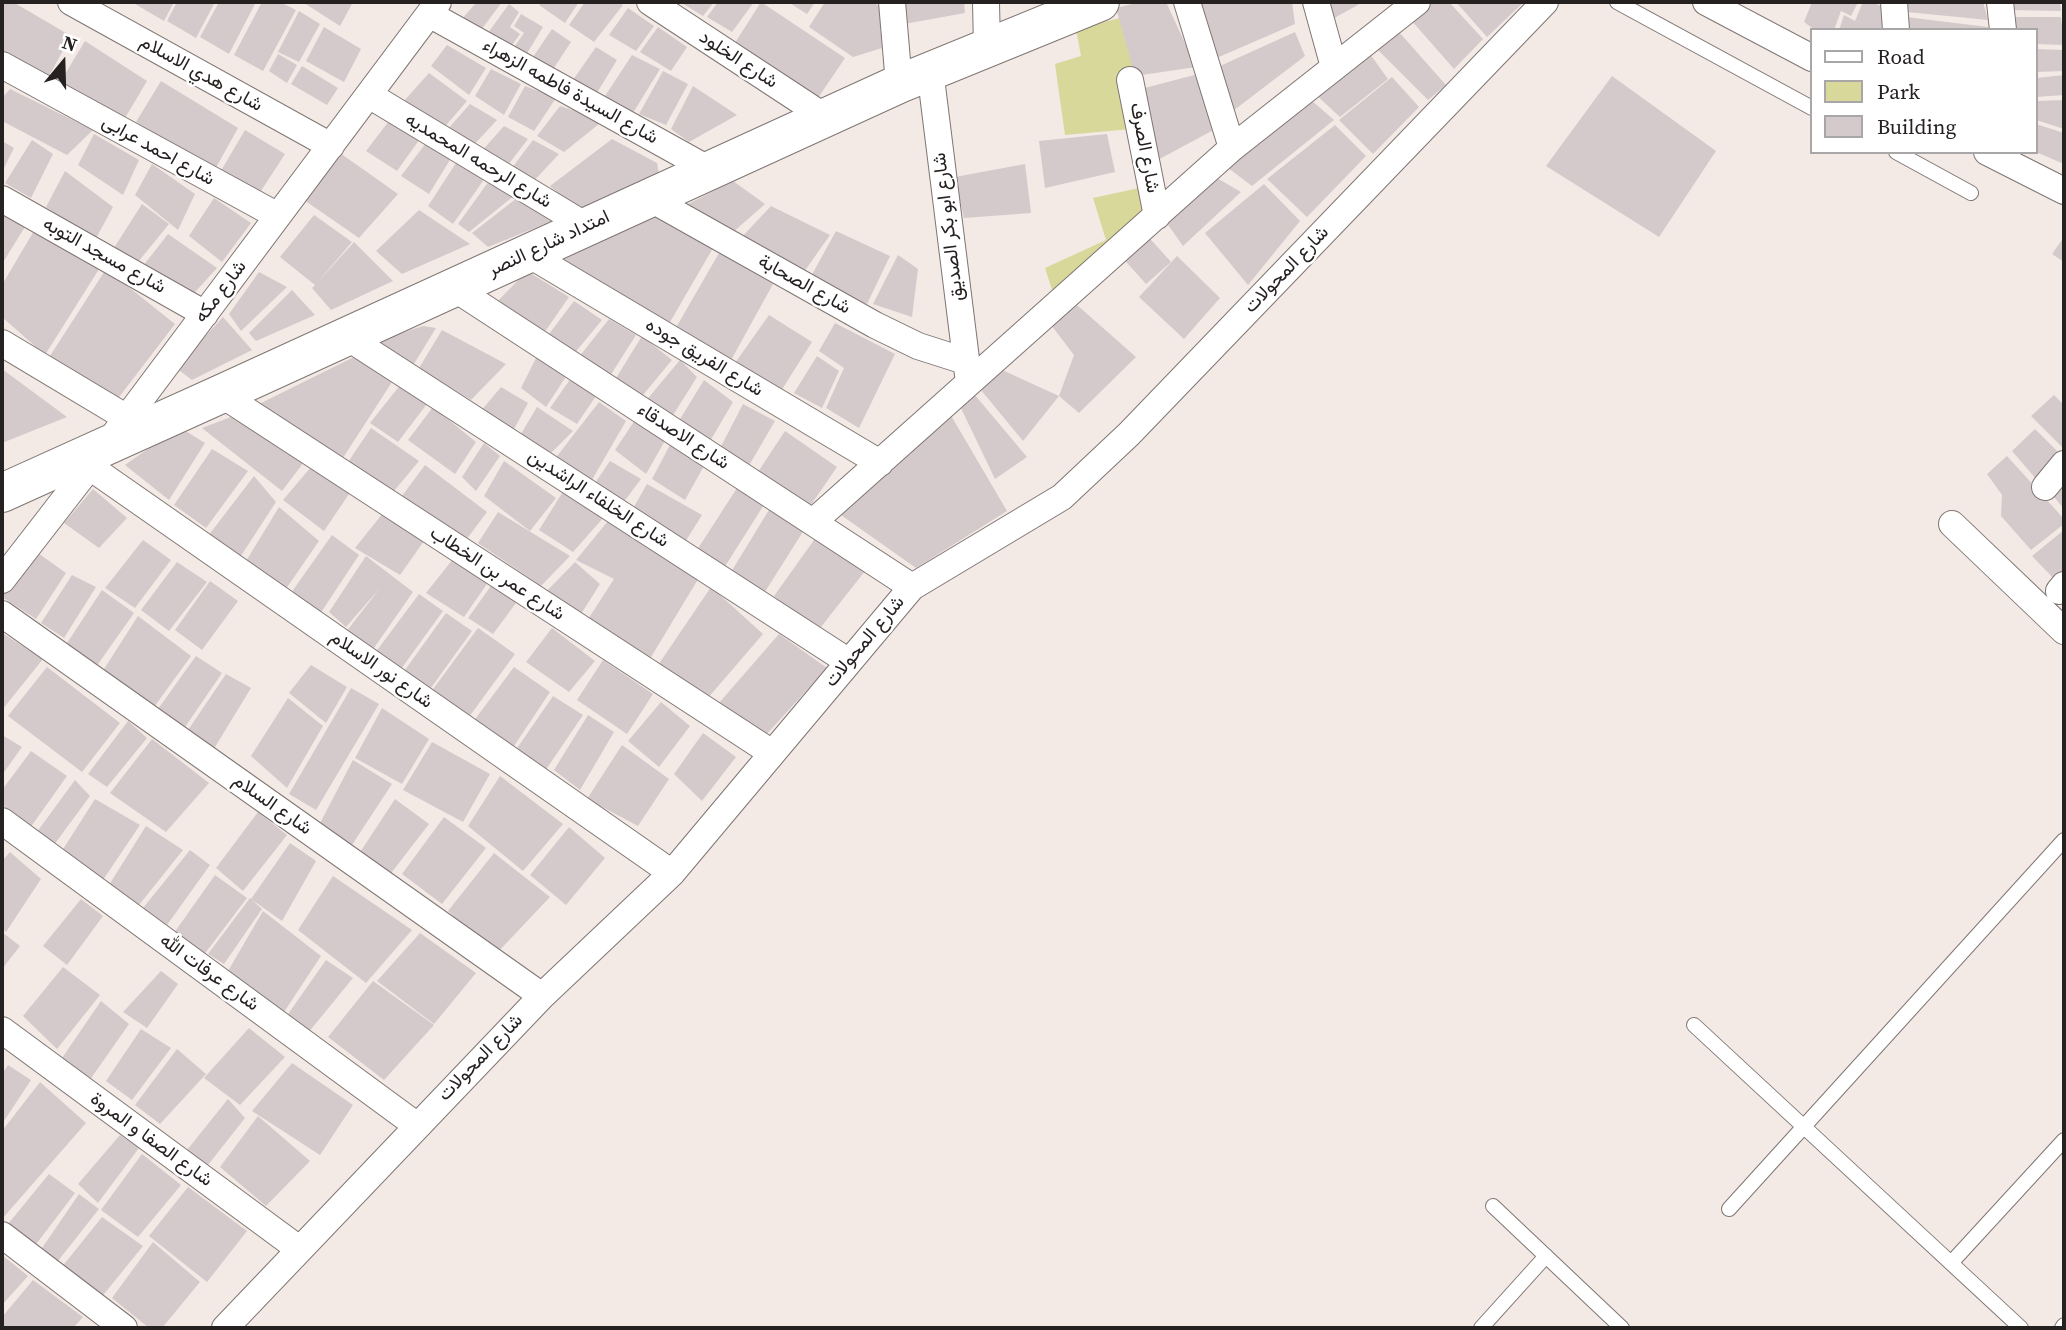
<!DOCTYPE html>
<html>
<head>
<meta charset="utf-8">
<style>
	body { margin:0 }
	#map { position:relative; width:2066px; height:1330px; overflow:hidden; background:#f3e9e5; font-family:"Source Serif 4",serif }
	canvas { display:block }
	.frame { position:absolute; inset:0; border:4px solid #252120; pointer-events:none }
	.legend { position:absolute; left:1810px; top:28px; width:228px; height:126px; box-sizing:border-box; background:#fff; border:2px solid #a8a6a6; margin:0; padding:9px 12px; list-style:none; font-size:21px; color:#252120 }
	.legend li { display:flex; align-items:center; gap:14px; height:35px }
	.legend b { width:35px; border:2px solid #a8a6a6 }
	.north { position:absolute; left:28px; top:28px; width:70px; height:70px; -webkit-text-stroke:5px #fff; paint-order:stroke; rotate:19deg; font-size:19px; font-weight:700; line-height:28px; text-align:center; color:#252120 }
	.north::after { content:''; display:block; margin:auto; width:24px; height:32px; background:#252120; clip-path:polygon(50% 0,100% 100%,50% 72%,0 100%) }
</style>
</head>
<body>
<div id="map">
<canvas width="2066" height="1330"></canvas>
<div class="frame"></div>
<ul class="legend">
<li><b style="height:9px;background:#fff"></b>Road</li>
<li><b style="height:19px;background:#d8d89a"></b>Park</li>
<li><b style="height:19px;background:#d5cacb"></b>Building</li>
</ul>
<div class="north">N</div>
</div>
<script>
const g = document.querySelector('canvas').getContext('2d');
g.lineJoin = 'round';
function fillPath(path, color) { g.fillStyle = color; g.fill(path, 'evenodd'); }
const shape = rows => new Path2D(rows.map(r => 'M' + r).join(''));
function strokePath(path, color, width, dash) { g.strokeStyle = color; g.lineWidth = width; g.lineCap = dash ? 'butt' : 'round'; g.setLineDash(dash || []); g.stroke(path); }
function write(font, color, halo, rows, align = 'center') {
  g.font = font + ' "Source Serif 4",Vazirmatn,serif'; g.lineWidth = 5; g.setLineDash([]); g.textBaseline = 'middle'; g.strokeStyle = halo; g.fillStyle = color; for (const [text, x, y, turn = 0] of rows) {
    g.save(); g.translate(x, y); g.rotate((+turn || 0) * Math.PI / 180); g.textAlign = isNaN(turn) ? turn : align; if (halo) g.strokeText(text, 0, 0); g.fillText(text, 0, 0); g.restore();
  }
}
const green = shape([
	[1136,14,1142,128,1065,135,1055,64,1081,56,1076,29],
	[1139,188,1154,225,1056,302,1045,268,1106,240,1093,198]
]);
const building = shape([
	[2,2,13,2,71,36,44,85,2,59],
	[136,2,174,2,164,21,135,4],
	[177,2,215,2,196,38,167,21],
	[219,2,256,2,229,54,200,37],
	[262,2,280,2,296,10,263,71,234,55],
	[304,2,353,2,340,26,304,3],
	[477,2,502,2,478,34,460,21],
	[542,2,579,2,565,23,539,5],
	[585,2,618,2,623,5,594,42,569,25],
	[680,2,714,2,703,16],
	[718,2,754,2,732,32,707,17],
	[761,2,845,58,818,98,733,46],
	[788,2,815,2,807,14],
	[825,2,873,2,879,6,882,48,853,57,809,27],
	[902,2,964,2,965,13,904,24],
	[1140,2,1166,2,1196,67,1135,76,1116,8],
	[1197,2,1292,2,1295,24,1212,60],
	[1322,2,1363,2,1329,21],
	[1428,2,1449,2,1483,39,1454,69,1411,20],
	[1456,2,1524,2,1487,37],
	[1812,2,1858,2,1851,16,1841,11,1834,30,1815,30,1804,22],
	[1863,2,1871,2,1889,9,1885,30,1839,30,1844,15,1855,21],
	[1905,2,1983,2,1988,20,1907,12],
	[2009,2,2060,2,2061,11,2010,10],
	[509,4,519,12,510,27,520,34,507,52,485,37],
	[628,8,654,26,636,51,609,35],
	[299,11,320,24,299,62,278,52],
	[521,14,543,27,523,60,510,53,524,33,514,26],
	[1906,17,1988,27,1989,30,1907,30],
	[2012,17,2061,17,2064,45,2036,44,2036,30,2013,30],
	[324,27,361,49,344,82,306,61],
	[658,27,687,47,671,71,640,52],
	[552,29,571,42,550,74,529,63],
	[1295,32,1305,56,1225,117,1209,71],
	[1399,32,1446,85,1428,100,1377,49],
	[85,41,147,81,122,123,59,84],
	[447,45,486,68,469,95,431,66],
	[596,47,617,60,592,101,566,90],
	[2036,49,2064,50,2064,71,2036,72],
	[278,54,297,65,287,83,269,71],
	[1370,54,1388,79,1340,117,1314,93],
	[632,55,660,69,633,113,603,99],
	[302,66,338,88,327,105,291,84],
	[491,69,521,84,504,115,475,96],
	[663,71,688,84,666,125,639,114],
	[429,73,467,101,442,130,403,102],
	[1202,73,1219,127,1154,162,1141,89],
	[2064,75,2064,95,2036,97,2036,78],
	[1612,76,1716,151,1659,237,1546,166],
	[1392,77,1419,107,1373,154,1339,120],
	[161,81,238,128,213,173,136,122],
	[525,86,556,98,534,131,508,117],
	[693,86,737,115,689,142,671,129],
	[10,89,93,130,67,155,2,121,2,98],
	[1311,100,1334,120,1252,186,1223,164],
	[2064,100,2064,129,2036,120,2036,101],
	[470,104,497,120,469,150,446,131],
	[560,106,604,120,564,152,537,136],
	[392,117,422,136,397,171,366,151],
	[2036,124,2064,133,2064,164,2036,152],
	[1335,125,1366,156,1307,217,1267,179],
	[504,126,528,139,505,169,480,153],
	[245,130,285,154,257,197,219,174],
	[94,134,139,160,123,195,78,165],
	[1107,134,1115,172,1045,188,1039,141],
	[429,139,453,155,429,194,401,176],
	[612,139,657,163,660,180,581,214,550,186],
	[32,140,53,154,31,198,5,183],
	[533,140,559,154,530,185,508,173],
	[2,141,14,148,2,172],
	[340,153,398,194,359,238,304,200],
	[458,160,485,178,453,224,428,206],
	[152,164,195,194,178,230,135,195],
	[1025,164,1031,213,964,218,955,177],
	[65,171,113,207,94,242,46,207],
	[1210,174,1241,192,1183,246,1164,219],
	[489,181,515,195,469,232,458,224],
	[733,181,765,204,732,233,688,204],
	[1264,184,1300,221,1248,285,1205,233],
	[214,198,251,223,222,262,189,236],
	[517,198,552,221,488,247,472,233],
	[142,204,169,224,134,267,112,251],
	[771,206,830,235,804,272,739,240],
	[2,209,28,222,2,264],
	[419,210,470,244,402,274,376,251],
	[661,213,713,248,666,329,552,265],
	[314,215,352,242,317,283,354,242,393,281,331,310,312,288,315,285,280,257],
	[38,224,101,266,45,355,2,317,2,285],
	[836,231,890,256,867,304,809,280],
	[1145,233,1171,262,1146,284,1119,254],
	[168,234,217,268,186,302,139,271],
	[2064,237,2064,262,2052,254],
	[719,253,773,284,730,362,674,331],
	[898,255,918,269,912,317,873,304],
	[1177,256,1220,298,1184,339,1139,297],
	[106,269,175,324,113,405,50,356],
	[527,271,569,297,544,333,494,305],
	[259,272,287,287,241,331,229,314],
	[292,290,315,315,256,341,249,333],
	[574,301,602,320,573,355,546,338],
	[1077,305,1136,357,1079,413,1059,396,1074,355,1051,325],
	[769,315,812,342,781,391,735,363],
	[223,317,252,350,192,380,176,368],
	[609,319,636,335,605,384,575,362],
	[835,323,895,354,859,428,826,408,844,368,819,351],
	[423,326,436,328,412,367,377,341],
	[442,330,506,364,471,400,419,368],
	[642,336,672,360,638,401,613,383],
	[540,350,571,369,546,407,521,388],
	[356,356,392,382,339,464,251,408],
	[817,356,839,371,822,408,794,393],
	[680,360,697,377,670,420,644,403],
	[2,369,67,417,2,443],
	[1000,369,1059,396,1023,441,976,384],
	[576,371,602,387,577,424,550,408],
	[704,380,733,402,706,448,677,424],
	[401,384,430,400,398,442,370,423],
	[501,387,528,403,512,433,480,412],
	[969,388,1027,457,995,479,958,402],
	[2054,395,2064,405,2064,449,2031,416],
	[599,402,626,421,589,485,554,460],
	[743,404,775,421,744,474,716,456],
	[433,407,476,442,455,474,408,440],
	[537,407,573,431,548,456,518,439],
	[946,407,1007,511,916,568,841,515],
	[231,417,304,462,282,491,202,428],
	[635,420,666,439,646,474,615,450],
	[179,427,205,443,169,500,125,465],
	[371,428,419,461,389,497,346,465],
	[2035,429,2061,455,2037,480,2012,451],
	[785,431,837,467,806,512,756,475],
	[672,441,705,464,685,500,652,479],
	[484,443,500,456,476,491,462,477],
	[212,449,248,471,206,528,174,505],
	[2007,456,2064,519,2064,524,2031,550,2001,516,2002,495,1987,474],
	[504,461,556,498,530,531,484,496],
	[610,461,641,479,623,503,595,483],
	[425,465,487,512,460,548,396,504],
	[311,467,351,491,324,531,283,500],
	[254,476,276,502,235,565,208,536],
	[2064,476,2064,509,2050,492],
	[647,484,702,515,682,547,631,512],
	[737,488,767,500,724,568,697,550],
	[93,489,127,518,99,548,64,523],
	[564,490,604,517,573,552,539,530],
	[772,505,804,530,763,595,731,572],
	[279,507,319,541,279,599,240,571],
	[498,512,570,556,541,586,478,543],
	[383,513,424,541,400,575,355,548],
	[608,521,700,576,645,667,583,627,614,579,576,560],
	[2064,530,2064,578,2059,584,2032,556],
	[819,533,865,571,817,632,774,596],
	[332,535,359,555,316,620,286,600],
	[143,540,171,560,135,608,105,588],
	[31,548,66,573,36,619,2,597,2,586],
	[366,556,413,592,367,658,339,641,380,588,346,627,329,612],
	[453,559,489,581,464,617,426,593],
	[177,562,207,582,169,631,141,610],
	[575,562,600,584,576,622,540,598],
	[72,575,96,587,64,638,41,623],
	[210,581,238,601,202,650,175,630],
	[493,583,516,603,493,634,468,618],
	[711,587,763,634,701,706,654,671],
	[102,590,134,613,96,667,67,643],
	[419,594,443,611,401,669,375,653],
	[446,613,472,631,428,692,405,670],
	[138,616,191,656,152,710,104,669],
	[478,628,515,654,469,717,431,692],
	[552,628,595,661,569,692,526,662],
	[2,633,43,659,2,710],
	[779,634,827,668,764,737,719,703],
	[196,656,222,673,181,733,155,713],
	[603,660,653,694,627,734,577,700],
	[311,665,347,687,326,723,289,693],
	[47,667,120,723,82,772,8,716],
	[514,667,550,692,510,752,470,726],
	[226,674,251,688,212,752,186,733],
	[351,688,379,704,316,810,289,794],
	[553,696,583,715,541,777,511,757],
	[288,698,323,726,287,788,251,756],
	[661,702,690,726,659,767,628,741],
	[382,708,429,739,402,784,355,758],
	[588,715,614,732,580,790,554,770],
	[128,721,147,738,107,787,88,774],
	[703,733,736,757,702,801,674,774],
	[2,735,22,747,2,775],
	[152,739,209,783,166,832,110,793],
	[432,742,490,774,463,822,403,790],
	[622,745,669,779,638,826,587,799],
	[31,751,67,776,30,828,2,804,2,790],
	[353,760,392,784,348,851,318,827],
	[500,776,563,824,523,871,468,826],
	[75,780,90,796,48,853,31,840],
	[95,799,140,825,101,883,60,854],
	[395,799,429,824,385,881,355,860],
	[258,812,287,835,243,891,216,868],
	[444,817,486,848,442,904,402,874],
	[146,826,183,850,135,910,109,885],
	[569,827,605,858,566,905,530,875],
	[290,843,316,861,282,921,251,899],
	[190,850,210,865,167,925,143,908],
	[10,852,41,879,6,932,2,928,2,861],
	[494,853,550,897,496,954,448,911],
	[215,875,247,898,203,956,174,933],
	[333,876,412,930,366,983,298,930],
	[250,898,262,909,224,964,208,954],
	[81,899,103,916,67,965,43,946],
	[263,911,321,956,284,1012,228,971],
	[2,932,20,946,2,969],
	[420,933,476,973,434,1024,377,981],
	[326,960,353,978,308,1033,286,1017],
	[63,967,100,995,57,1049,23,1016],
	[161,971,178,984,147,1028,123,1012],
	[373,981,434,1025,384,1080,328,1037],
	[101,1001,129,1024,87,1084,60,1061],
	[249,1028,285,1057,240,1105,204,1078],
	[141,1029,171,1048,132,1100,106,1081],
	[177,1049,206,1074,160,1124,135,1105],
	[292,1063,353,1105,320,1155,252,1111],
	[8,1065,31,1080,4,1121,2,1118,2,1074],
	[40,1082,86,1123,2,1219,2,1131],
	[228,1099,245,1118,204,1170,183,1155],
	[258,1116,310,1161,266,1206,220,1167],
	[120,1135,139,1148,98,1203,78,1184],
	[142,1154,181,1185,138,1237,101,1210],
	[49,1174,75,1193,34,1247,8,1224],
	[188,1187,247,1231,207,1282,149,1236],
	[79,1194,99,1209,54,1266,40,1251],
	[102,1217,143,1246,100,1299,61,1268],
	[153,1242,200,1282,162,1328,149,1328,112,1298],
	[2,1255,28,1276,2,1305],
	[33,1280,83,1317,73,1328,2,1328,2,1317]
]);
const lane = shape([
	[1617,2,1812,108],
	[1896,152,1971,193],
	[1694,1025,2021,1328],
	[1493,1206,1622,1328],
	[1729,1209,2064,840],
	[1951,1263,2064,1140],
	[1481,1328,1546,1256],
	[2062,1328,2064,1325]
]);
const street = shape([
	[71,2,331,146],
	[650,2,825,117],
	[892,2,899,84],
	[986,2,987,47],
	[1187,2,1232,148],
	[1316,2,1334,67],
	[1706,2,1812,58],
	[1894,2,1896,30],
	[2000,2,2003,30],
	[429,14,710,170],
	[2,65,278,216],
	[930,70,968,375],
	[1130,80,1157,216],
	[369,95,588,227],
	[1987,152,2064,191],
	[649,198,875,325,918,346,965,361],
	[2,199,205,314],
	[528,254,880,463],
	[454,288,912,587],
	[347,337,849,662],
	[2,343,127,418],
	[221,394,772,753],
	[90,467,672,873],
	[2045,487,2064,464],
	[813,522,1232,148,1417,2],
	[1952,524,2064,631],
	[2,580,105,447,438,2],
	[2059,591,2064,585],
	[2,614,542,996],
	[2,821,416,1125],
	[2,1030,299,1249],
	[2,1235,124,1328],
	[225,1328,542,996,672,873,912,587,1062,497,1129,434,1545,2]
]);
const secondary = shape([
	[2,493,221,394,899,84,1100,2]
]);
const streetNames = [
	["شارع الخلود",738,60,33],
	["شارع هدي الاسلام",201,74,29],
	["شارع السيدة فاطمه الزهراء",570,92,29],
	["شارع الصرف",1144,148,79],
	["شارع احمد عرابى",158,151,29],
	["شارع الرحمه المحمديه",478,161,31],
	["شارع ابو بكر الصديق",949,227,-97],
	["امتداد شارع النصر",549,244,-25],
	["شارع مسجد التوبه",104,256,29],
	["شارع المحولات",1287,270,-46],
	["شارع الصحابة",804,285,29],
	["شارع مكه",221,292,-53],
	["شارع الفريق جوده",704,358,31],
	["شارع الاصدقاء",683,437,33],
	["شارع الخلفاء الراشدين",598,499,33],
	["شارع عمر بن الخطاب",497,574,33],
	["شارع المحولات",865,642,-50],
	["شارع نور الاسلام",381,670,35],
	["شارع السلام",272,805,35],
	["شارع عرفات الله",209,973,36],
	["شارع المحولات",481,1058,-46],
	["شارع الصفا و المروة",151,1140,36]
];
fillPath(green, '#d8d89a');
fillPath(building, '#d5cacb');
strokePath(lane, '#7f7673', 16);
strokePath(street, '#7f7673', 28);
strokePath(secondary, '#7f7673', 40);
strokePath(lane, '#fff', 14);
strokePath(street, '#fff', 26);
strokePath(secondary, '#fff', 38);
write('19px', '#252120', '#fff', streetNames);
</script>
</body>
</html>
